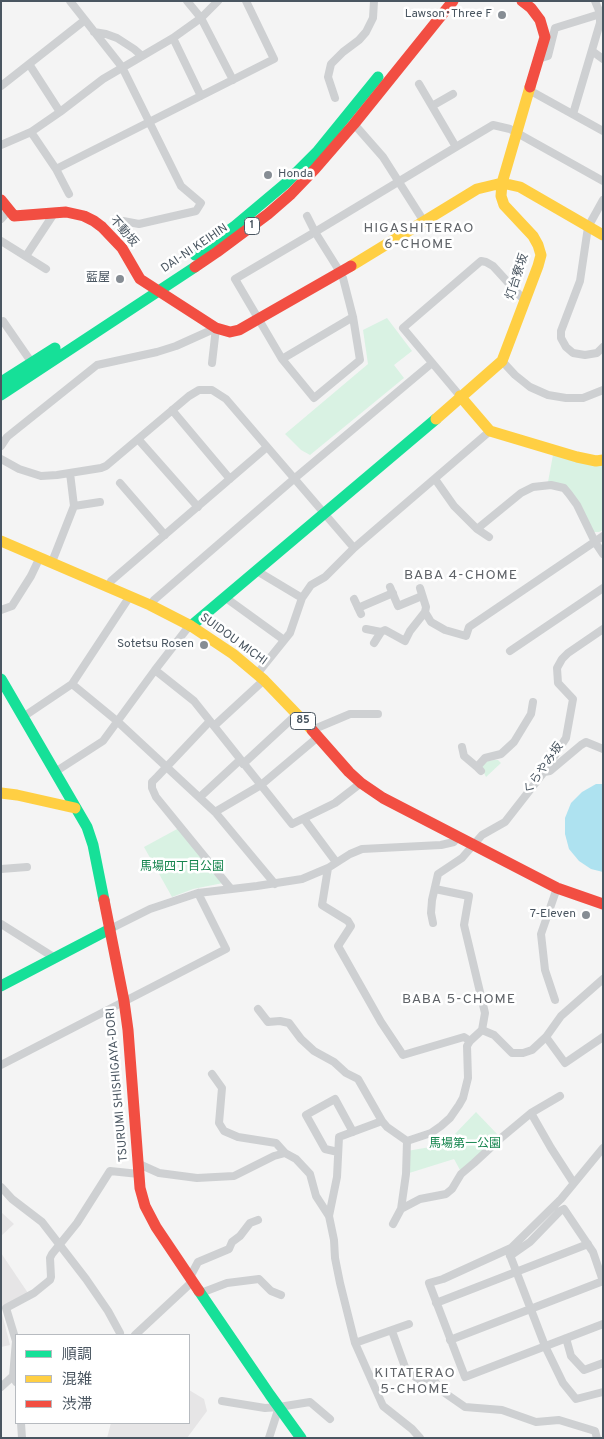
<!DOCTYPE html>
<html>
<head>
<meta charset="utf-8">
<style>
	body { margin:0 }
	#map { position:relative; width:604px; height:1439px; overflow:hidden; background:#f4f4f4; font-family:Overpass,"Noto Sans JP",sans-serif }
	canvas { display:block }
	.frame { position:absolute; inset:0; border:2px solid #4a5661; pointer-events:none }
	.legend { position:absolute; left:15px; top:1334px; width:175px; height:90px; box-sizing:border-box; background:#fff; border:1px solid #b7bbc0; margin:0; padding:6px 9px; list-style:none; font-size:15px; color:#4a5661 }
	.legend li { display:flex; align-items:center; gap:10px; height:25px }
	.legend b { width:25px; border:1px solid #b7bbc0 }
</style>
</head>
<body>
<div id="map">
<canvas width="604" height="1439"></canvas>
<div class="frame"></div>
<ul class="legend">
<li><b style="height:6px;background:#16e098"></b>順調</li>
<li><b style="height:6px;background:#ffcf43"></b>混雑</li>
<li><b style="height:6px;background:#f24e42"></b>渋滞</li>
</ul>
</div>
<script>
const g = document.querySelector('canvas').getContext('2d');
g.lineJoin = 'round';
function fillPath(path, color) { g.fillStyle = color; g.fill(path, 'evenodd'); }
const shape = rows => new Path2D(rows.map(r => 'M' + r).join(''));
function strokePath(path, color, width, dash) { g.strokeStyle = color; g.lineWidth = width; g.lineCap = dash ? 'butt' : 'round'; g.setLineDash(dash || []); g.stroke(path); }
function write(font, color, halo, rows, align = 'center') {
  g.font = font + ' Overpass,"Noto Sans JP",sans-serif'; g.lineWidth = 5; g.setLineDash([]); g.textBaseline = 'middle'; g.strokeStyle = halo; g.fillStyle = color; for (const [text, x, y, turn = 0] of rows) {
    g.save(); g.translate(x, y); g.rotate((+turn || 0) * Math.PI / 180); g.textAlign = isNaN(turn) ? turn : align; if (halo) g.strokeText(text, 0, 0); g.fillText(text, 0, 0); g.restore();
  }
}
const education = shape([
	[1,1212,14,1224,1,1236],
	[1,1253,28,1293,1,1308],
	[1,1310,10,1345,1,1347],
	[189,1390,204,1399,207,1411,187,1438,107,1438,111,1423,189,1423]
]);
const green = shape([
	[387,318,412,351,394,365,404,378,310,455,301,450,285,434,368,364,363,330],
	[553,455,603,464,603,530,599,532,593,532,579,502,548,482],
	[494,760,498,760,501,763,486,777,481,767,487,761],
	[179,828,223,883,193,889,172,897,144,847],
	[476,1112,499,1136,470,1164,460,1170,454,1159,406,1174,407,1151,436,1146,452,1137]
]);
const water = shape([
	[596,784,603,784,603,872,591,869,579,861,569,849,565,834,565,818,571,803,582,792]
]);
const street = shape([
	[70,1,122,67,181,186,201,203,196,211,139,224,123,221],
	[187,1,201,18,233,80],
	[94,32,106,34,117,38,134,49,142,56],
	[173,38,201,96],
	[592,51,603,59],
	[538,59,548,56,555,28,603,13],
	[29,64,60,112],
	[419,84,456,147],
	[1,86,85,20],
	[529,90,603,131],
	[335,98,328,77,331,64,343,52,359,40,366,32,373,18,374,1],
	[432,106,453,94],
	[573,114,600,23,600,13,595,1],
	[354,124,383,157,423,220],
	[31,132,56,169,69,194],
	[1,145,31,132,60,112,103,79,173,38,201,18,218,1],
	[56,169,274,59,246,1],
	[603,200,588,227,580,281,561,331,561,338,566,347,573,353,585,355,597,353,603,347],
	[307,216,315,232,340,272,343,278,353,317,360,360,314,398,282,359,235,279,315,232,456,147,493,125,510,129,603,181],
	[1,219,9,210],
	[1,241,46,269],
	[26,256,55,212],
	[1,322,3,321,32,363],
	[282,359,353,317],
	[502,361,515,375,530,387,548,395,566,398,583,398,603,390],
	[460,396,403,328,481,261,486,262,493,266,525,301],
	[172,410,230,479],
	[138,439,198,507],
	[1,446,7,437,97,365,157,352,176,346,216,328,212,363],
	[1,459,19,469,41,476,57,475,101,468,106,466,189,396,199,390,212,390,226,399,354,548],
	[435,479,454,506,477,529,489,537],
	[120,483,165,535],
	[74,506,100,502],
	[477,529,521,493,533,487,551,485,564,488,569,494,577,505,595,542,603,554],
	[52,562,74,506,70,473],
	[257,571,302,598],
	[109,587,111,581,267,447],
	[390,587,398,606,422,596],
	[226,598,284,640],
	[354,599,361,614],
	[150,605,154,600,295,478,432,363],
	[358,608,393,593],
	[1,610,12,606,31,576,40,557],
	[425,612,431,622,445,630,466,636,469,627,603,536],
	[366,629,381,632],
	[374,643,381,632,385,630,405,641,410,631,425,612,426,607,420,588],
	[510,651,603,588],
	[155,670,194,701,292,824,335,803,361,783],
	[257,674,290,633,302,598,311,585,325,577,354,548,490,431],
	[72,684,117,721,215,812,275,884],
	[23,717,72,684,130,596],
	[210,721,157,777,152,782,152,788,156,797,231,889],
	[214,726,264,680],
	[312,730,350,714,378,714],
	[462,747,464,756,477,767],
	[243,764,297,714],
	[481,771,477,767,485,758,501,754,514,742,531,714,533,702],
	[55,772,103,741,155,670,186,630,191,626],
	[544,772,550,771,581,745,586,742,603,749],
	[200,797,240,760],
	[215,812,261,785,318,737],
	[304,819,336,862],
	[328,868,322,905,348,921,351,926,338,946,381,1022,403,1055,464,1037,470,1041],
	[1,869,27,867],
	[433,923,431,913,432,900,438,874,462,858,482,835,505,822,544,772,566,738,573,699,558,683,557,668,562,659,568,653,603,629],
	[1,924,55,958],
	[110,929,150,909,198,893,257,886,302,879,328,868,350,854,362,849,441,845,454,842,457,836],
	[555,1000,545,970,541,934,557,888],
	[258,1009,268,1022,280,1021,289,1023,301,1039,314,1051,334,1062,346,1073,358,1079,382,1121,387,1127,407,1141,431,1133,441,1126,450,1118,459,1105,463,1098,468,1078,467,1046,470,1041,482,1030,485,1013,464,925,469,896,435,889],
	[482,1030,494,1035,512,1053,523,1053,532,1050,546,1037,561,1016,603,979],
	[546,1037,565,1063,603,1037],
	[1,1065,226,949,198,893],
	[212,1074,222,1088,219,1123,224,1131,238,1137,276,1143,285,1153,296,1159,310,1174,316,1196,329,1216,334,1240,335,1258,340,1283,355,1343,383,1406,412,1429,420,1438],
	[531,1113,551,1148,573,1182],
	[603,1148,561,1199,511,1248,443,1279,429,1283,465,1377,603,1324],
	[338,1152,325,1149,306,1115,335,1099,353,1132],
	[139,1164,159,1173,197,1178,234,1176,274,1156,285,1153],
	[1,1187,12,1199,42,1222,86,1279,108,1311,120,1333],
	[401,1209,420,1199,446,1194,452,1189,461,1174,474,1163,501,1138,531,1113,560,1096],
	[329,1216,337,1177,339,1137,382,1121],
	[393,1224,401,1209,406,1174,407,1141],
	[508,1250,545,1346,563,1383,576,1399,603,1392],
	[510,1256,530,1242,560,1211,564,1209,593,1252,603,1281],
	[190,1277,198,1262,229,1249,232,1242,240,1236,250,1223,258,1220],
	[201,1293,227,1283,259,1279,271,1291,281,1295],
	[436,1303,588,1244],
	[392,1331,405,1367,422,1383,433,1379,442,1391,465,1407,502,1410,536,1422,559,1420,595,1431,597,1438],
	[135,1335,193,1281],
	[566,1338,571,1356,584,1370,603,1363],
	[450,1340,603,1281],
	[355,1343,409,1324],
	[16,1382,13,1376,16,1341,6,1308,34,1293,50,1280,51,1277,50,1258,52,1254,77,1223,110,1171,139,1174],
	[1,1387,13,1376],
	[222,1401,265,1408,279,1407,310,1402,330,1419],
	[21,1423,22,1438],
	[269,1438,279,1407]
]);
const fast = shape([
	[195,255,235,226,285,184,317,152,378,77],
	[1,382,55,348],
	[1,395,195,267],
	[191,626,436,419],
	[1,679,87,827,93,845,104,900],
	[1,986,110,929],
	[199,1291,270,1395,301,1438]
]);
const slow = shape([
	[351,266,477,189,502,183,520,187,603,235],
	[460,396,490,431,577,457,596,461,603,460],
	[436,419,502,361,538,266,541,255,538,245,533,236,504,205,501,196,502,183,530,87],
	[1,541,150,605,191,626,233,654,264,680,312,730],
	[1,793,17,795,75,808]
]);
const jam = shape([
	[522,1,531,8,540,20,545,37,530,87],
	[1,200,14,216,66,212,84,216,94,221,102,227,122,248,140,279,216,328,230,332,239,330,351,266],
	[195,267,217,252,268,214,291,194,315,169,354,124,453,1],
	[312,730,349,772,361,783,383,798,557,888,603,904],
	[104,900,124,1001,128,1030,140,1188,145,1206,156,1227,199,1291]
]);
const markers = [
	[502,15,5,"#868d94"],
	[268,175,5,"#868d94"],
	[120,279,5,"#868d94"],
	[204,645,5,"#868d94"],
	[586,915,5,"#868d94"]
];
const shields = [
	[252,226,15],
	[303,721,25]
];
const shieldNames = [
	["1",252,226],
	["85",303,721]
];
const poiNames = [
	["Lawson･Three F",492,15],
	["Honda",278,175,"left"],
	["藍屋",110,279],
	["Sotetsu Rosen",194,645],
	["7-Eleven",576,915]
];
const streetNames = [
	["不動坂",123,232,49],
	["DAI-NI KEIHIN",195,249,-34],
	["灯台寮坂",518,277,-72],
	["SUIDOU MICHI",233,640,36],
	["くらやみ坂",544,769,-55],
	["TSURUMI SHISHIGAYA-DORI",118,1085,-95]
];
const parkNames = [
	["馬場四丁目公園",182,868],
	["馬場第一公園",465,1145]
];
const neighbourhoodNames = [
	["HIGASHITERAO",419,229],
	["6-CHOME",419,245],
	["BABA 4-CHOME",461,576],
	["BABA 5-CHOME",459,1000],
	["KITATERAO",415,1374],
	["5-CHOME",415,1390]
];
fillPath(education, '#e6e5e6');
fillPath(green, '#d9f2e3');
fillPath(water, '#aee2f0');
strokePath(street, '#ced0d2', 8);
strokePath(fast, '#16e098', 11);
strokePath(slow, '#ffcf43', 11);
strokePath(jam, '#f24e42', 11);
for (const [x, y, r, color] of markers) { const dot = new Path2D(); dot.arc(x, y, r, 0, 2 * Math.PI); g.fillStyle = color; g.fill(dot); strokePath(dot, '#fff', 2); }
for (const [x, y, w] of shields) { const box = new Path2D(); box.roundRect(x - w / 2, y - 8.5, w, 17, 4); g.fillStyle = '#fff'; g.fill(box); strokePath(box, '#4a5661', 1); }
write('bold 11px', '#4a5661', null, shieldNames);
write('12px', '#4a5661', '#fff', poiNames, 'right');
write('12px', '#4a5661', '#fff', streetNames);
write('12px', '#17864f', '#fff', parkNames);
g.letterSpacing = '1px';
write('14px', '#5f6368', '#fff', neighbourhoodNames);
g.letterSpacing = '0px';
</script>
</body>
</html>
